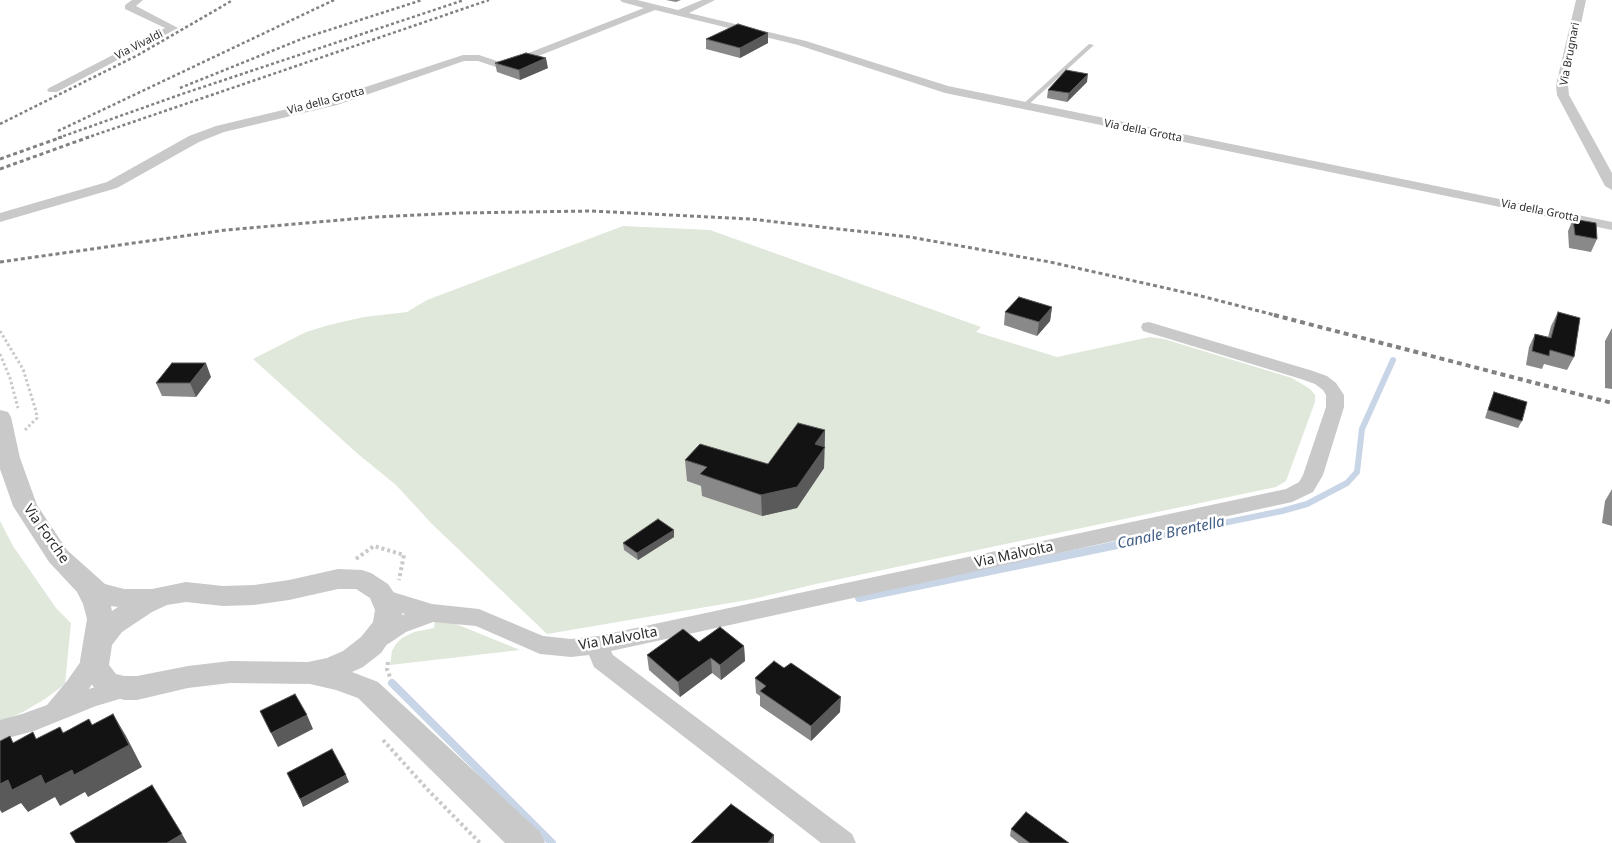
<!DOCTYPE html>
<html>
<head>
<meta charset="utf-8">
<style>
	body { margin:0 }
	canvas { display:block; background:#fff }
</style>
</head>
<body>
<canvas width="1612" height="843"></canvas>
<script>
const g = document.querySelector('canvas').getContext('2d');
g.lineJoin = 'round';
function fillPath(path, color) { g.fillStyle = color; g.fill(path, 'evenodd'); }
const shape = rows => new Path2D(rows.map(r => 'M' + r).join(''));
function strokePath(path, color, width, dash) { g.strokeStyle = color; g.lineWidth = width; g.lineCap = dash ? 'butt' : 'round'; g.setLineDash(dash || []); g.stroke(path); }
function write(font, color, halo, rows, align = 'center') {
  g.font = font + ' "Noto Sans",sans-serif'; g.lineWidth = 5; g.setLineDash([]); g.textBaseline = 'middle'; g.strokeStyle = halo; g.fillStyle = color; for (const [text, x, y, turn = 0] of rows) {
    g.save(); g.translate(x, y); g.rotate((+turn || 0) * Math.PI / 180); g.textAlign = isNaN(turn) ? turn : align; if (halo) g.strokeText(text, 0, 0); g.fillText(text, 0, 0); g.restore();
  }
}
const green = shape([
	[623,226,710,230,981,327,976,332,1057,357,1150,337,1164,339,1292,378,1310,389,1315,395,1315,402,1286,481,1276,487,816,584,753,599,547,634,432,524,396,485,358,454,253,359,306,332,329,325,364,317,407,312,427,300],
	[0,521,13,546,56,608,71,623,65,684,45,699,23,712,0,722],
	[435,619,456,624,520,650,390,665,392,651,396,644,402,638,414,632,434,628]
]);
const streamFar1 = shape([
	[1111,546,1282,511,1307,504,1347,483,1357,472,1362,429,1393,360]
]);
const stream = shape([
	[859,598,1117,545],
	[392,683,552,843]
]);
const pathFar1 = shape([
	[0,331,23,369,36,411,37,418,25,430],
	[0,354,10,378,18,408]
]);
const path = shape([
	[356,559,374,546,404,555,399,580],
	[388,662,387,669,390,677],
	[383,740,428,790,480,843]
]);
const service = shape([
	[1089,44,1094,45,1026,107,1022,107,1022,105,1089,44]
]);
const minor = shape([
	[132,0,143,0,136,6,178,28,57,92,49,92,47,90,49,88,165,28,125,9,125,5,132,0],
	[620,0,637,0,678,10,702,0,715,0,689,13,806,41,948,86,1612,222,1612,230,945,93,798,45,655,10,513,66,496,67,478,61,464,61,337,105,224,132,199,142,117,188,0,222,0,213,107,182,189,136,216,126,329,99,463,55,479,55,497,61,508,61,644,8,622,2,620,0],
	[1576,0,1586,0,1568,85,1569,95,1612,173,1612,190,1605,186,1557,95,1556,85,1576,0],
	[1149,322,1313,371,1327,376,1336,383,1344,395,1344,407,1323,475,1313,492,1292,502,611,651,613,655,852,834,856,843,821,843,594,667,589,655,571,657,540,654,476,626,433,622,406,632,388,644,380,647,372,644,368,638,372,632,390,620,405,614,375,603,372,597,375,591,383,589,432,604,479,609,543,636,571,639,598,636,1286,489,1299,482,1303,475,1326,407,1326,395,1323,390,1315,384,1301,379,1143,331,1141,327,1143,323,1149,322],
	[94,652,102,654,106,661,89,689,124,678,133,681,136,688,133,695,96,706,34,731,0,740,0,720,22,714,47,705,67,681,86,654,94,652]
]);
const tertiary = shape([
	[0,410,8,412,11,417,20,458,37,505,67,550,105,584,124,589,152,589,186,582,223,586,254,585,289,580,338,569,362,570,371,573,388,584,401,603,403,610,400,625,381,653,363,667,352,672,378,682,540,832,545,843,505,843,358,698,336,690,310,684,230,683,188,688,137,700,124,700,96,690,86,677,80,661,87,619,83,604,77,592,49,562,13,506,0,469,0,410],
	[338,589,356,589,370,598,375,610,373,622,361,637,343,651,327,658,308,662,230,661,188,666,137,676,124,676,116,674,109,665,112,645,122,632,152,612,167,605,186,602,223,606,254,605,289,600,338,589],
	[111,606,118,607,112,611,111,606]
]);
const railFar2 = shape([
	[180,88,304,38,422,0],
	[0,124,138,55,233,0],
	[58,131,334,0],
	[58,138,182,94,464,0],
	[86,138,489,0]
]);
const railFar1 = shape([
	[0,159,62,137],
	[0,169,89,137],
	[0,262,226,230,375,217,460,213,591,211,750,219,910,237,1050,262,1201,296,1278,316]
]);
const rail = shape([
	[1274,315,1612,403]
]);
const wall = shape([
	[666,0,681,0,676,2],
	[768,33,768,43,740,58,706,49,706,39],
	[495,63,548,68,520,80,497,72],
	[1087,82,1067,102,1047,98,1048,90],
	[1573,219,1597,239,1591,252,1569,248,1568,231],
	[1052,307,1050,321,1037,336,1004,325,1005,312],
	[1558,312,1574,357,1567,370,1544,364,1542,369,1526,365,1529,347,1535,334,1548,337,1551,326],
	[1612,328,1612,389,1605,388,1605,341],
	[211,377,196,397,162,396,156,383],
	[1494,392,1522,421,1518,428,1485,418,1491,399],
	[825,430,824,468,797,508,762,516,702,496,701,486,687,481,685,460,768,464],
	[1612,489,1612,526,1602,523,1605,501],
	[674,530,674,537,638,560,624,550,623,543],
	[699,642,744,646,745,661,721,680,712,673,680,697,649,670,647,655],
	[755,678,840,712,811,741,760,706,760,696,756,693],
	[1011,829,1069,843,1019,843,1010,836]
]);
const shadedWall = shape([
	[768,33,768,43,740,58,740,48],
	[546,58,548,68,520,80,519,70],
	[1088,74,1087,82,1067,102,1069,93],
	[1052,307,1050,321,1037,336,1039,322],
	[206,363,211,377,196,397,190,383],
	[825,430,824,468,797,508,762,516,761,495],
	[674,530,674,537,638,560,637,553],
	[744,646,745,661,721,680,720,665],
	[711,658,712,673,680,697,678,682],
	[841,697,840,712,811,741,811,726],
	[113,714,126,736,142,767,88,797,85,792,60,806,55,797,28,812,21,803,2,813,0,810,0,784,8,780,72,770],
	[307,715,313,729,278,747,271,733],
	[346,775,349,782,303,807,300,799],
	[182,834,187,843,167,843],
	[774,835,774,843,768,843]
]);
const building = shape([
	[738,24,768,33,740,48,706,39,738,24],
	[526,53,546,58,519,70,495,63,526,53],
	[1066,70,1088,74,1069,93,1048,90,1066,70],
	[1573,219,1596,223,1597,239,1575,235,1573,219],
	[1019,297,1052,307,1039,322,1005,312,1019,297],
	[1558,312,1580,318,1574,357,1550,350,1549,356,1532,351,1535,334,1551,338,1558,312],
	[172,363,206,363,190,383,156,383,172,363],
	[1494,392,1527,402,1522,421,1488,410,1494,392],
	[798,423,825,430,815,444,825,447,797,487,761,495,700,474,707,467,685,460,700,444,768,464,798,423],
	[658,519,674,530,637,553,623,543,658,519],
	[720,627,744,646,720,665,711,658,678,682,647,655,683,629,699,642,720,627],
	[774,661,784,668,791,663,841,697,811,726,760,691,766,686,755,678,774,661],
	[295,694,307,715,271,733,260,711,295,694],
	[113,714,129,745,74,775,72,770,45,784,41,775,12,790,8,780,0,784,0,741,10,736,13,743,33,732,36,739,60,727,63,733,89,719,92,725,113,714],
	[332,749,346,775,300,799,287,773,332,749],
	[152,785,182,834,167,843,76,843,70,833,152,785],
	[731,804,774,835,768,843,691,843,731,804],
	[1026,812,1069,843,1030,843,1011,829,1026,812]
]);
const farStreetnames = [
	["Via Vivaldi",139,45,-27],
	["Via Brugnari",1570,54,-79],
	["Via della Grotta",326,101,-15],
	["Via della Grotta",1143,131,11],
	["Via della Grotta",1540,211,11]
];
const streetNames = [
	["Via Forche",46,534,55],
	["Via Malvolta",1014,555,-12],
	["Via Malvolta",618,639,-10]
];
const waterNames = [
	["Canale Brentella",1171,533,-12]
];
fillPath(green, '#dfe8da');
strokePath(streamFar1, '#c8d5e7', 6);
strokePath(stream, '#c8d5e7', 8);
strokePath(pathFar1, '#c9c9c9', 3, [2.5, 2.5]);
strokePath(path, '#c9c9c9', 4, [3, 3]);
fillPath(service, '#c9c9c9');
fillPath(minor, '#c9c9c9');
fillPath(tertiary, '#c9c9c9');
strokePath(railFar2, '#818181', 2.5, [3, 2.5]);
strokePath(railFar1, '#818181', 3, [4, 3]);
strokePath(rail, '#818181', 4, [5, 4]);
fillPath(wall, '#898989');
fillPath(shadedWall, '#5a5a5a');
fillPath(building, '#131313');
strokePath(building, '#5a5a5a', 1);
write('11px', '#2c2c2c', '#fff', farStreetnames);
write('14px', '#2c2c2c', '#fff', streetNames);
write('italic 15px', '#425f85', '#fff', waterNames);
</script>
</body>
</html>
